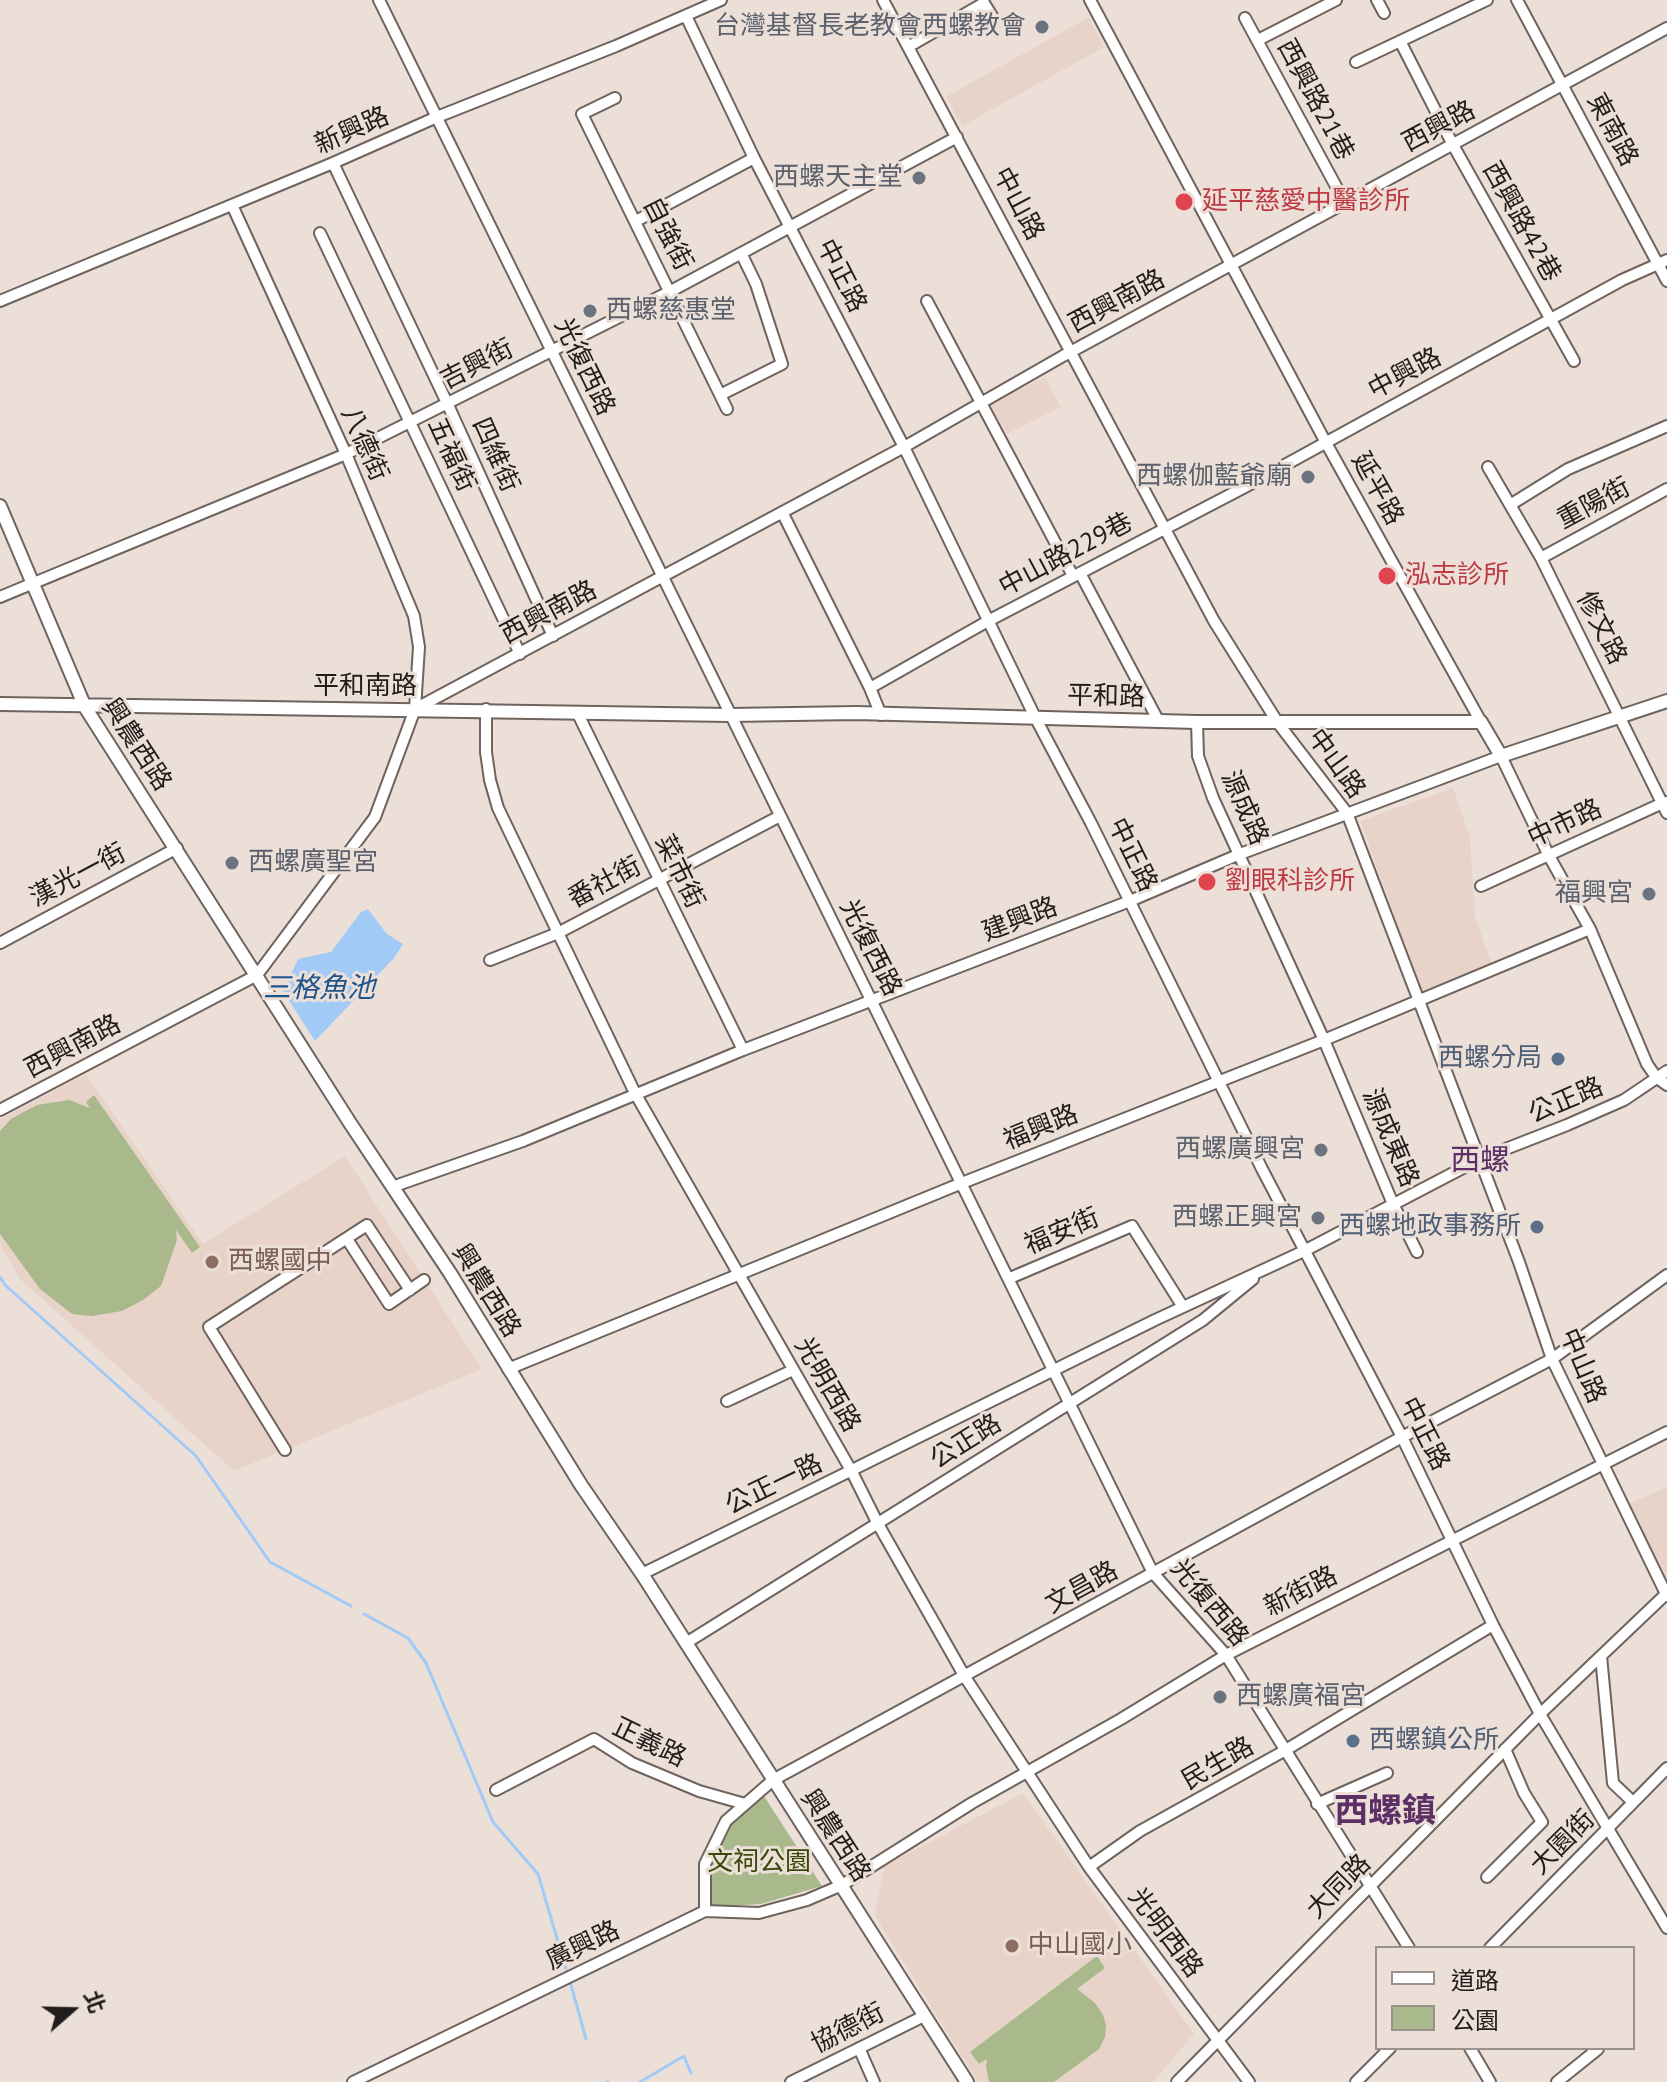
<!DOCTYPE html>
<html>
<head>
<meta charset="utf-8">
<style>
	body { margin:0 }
	#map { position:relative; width:1667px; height:2082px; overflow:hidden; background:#ecdfd8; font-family:"PT Sans","Noto Sans TC",sans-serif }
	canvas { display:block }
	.legend { position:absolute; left:1375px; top:1946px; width:260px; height:104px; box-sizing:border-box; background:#ecdfd8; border:2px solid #9b918c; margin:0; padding:10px 14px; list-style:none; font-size:24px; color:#211d1a }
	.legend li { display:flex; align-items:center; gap:16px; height:40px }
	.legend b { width:40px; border:2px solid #9b918c }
	.north { position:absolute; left:32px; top:1970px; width:80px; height:80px; -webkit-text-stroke:6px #ecdfd8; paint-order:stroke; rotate:70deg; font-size:22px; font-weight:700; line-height:32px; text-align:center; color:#211d1a }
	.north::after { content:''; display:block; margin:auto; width:28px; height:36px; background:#211d1a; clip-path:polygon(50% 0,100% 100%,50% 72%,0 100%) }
</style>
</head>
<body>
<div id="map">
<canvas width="1667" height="2082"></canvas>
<ul class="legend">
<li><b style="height:10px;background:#fff"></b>道路</li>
<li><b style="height:22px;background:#aab98c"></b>公園</li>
</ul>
<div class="north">北</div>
</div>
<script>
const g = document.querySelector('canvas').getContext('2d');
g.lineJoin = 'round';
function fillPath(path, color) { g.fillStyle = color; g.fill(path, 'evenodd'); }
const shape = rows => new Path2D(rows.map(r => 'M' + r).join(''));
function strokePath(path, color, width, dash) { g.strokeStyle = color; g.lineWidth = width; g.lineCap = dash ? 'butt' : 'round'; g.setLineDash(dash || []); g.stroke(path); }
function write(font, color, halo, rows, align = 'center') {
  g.font = font + ' "PT Sans","Noto Sans TC",sans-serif'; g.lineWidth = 6; g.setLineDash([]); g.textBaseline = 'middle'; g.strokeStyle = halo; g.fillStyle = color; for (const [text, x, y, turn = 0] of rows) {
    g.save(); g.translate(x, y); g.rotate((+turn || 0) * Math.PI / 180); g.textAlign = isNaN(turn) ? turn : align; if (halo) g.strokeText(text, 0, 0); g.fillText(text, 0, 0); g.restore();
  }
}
const built = shape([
	[1089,17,1104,47,962,126,946,97],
	[1045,377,1061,407,1007,434,990,404],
	[1453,788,1470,837,1475,917,1493,967,1422,992,1360,821],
	[86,1074,203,1244,345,1156,482,1369,234,1471,20,1279,0,1245,0,1119],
	[1667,1487,1667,1579,1666,1579,1629,1504],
	[1023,1793,1194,2034,1153,2082,978,2082,875,1916,884,1866]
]);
const green = shape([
	[94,1095,200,1247,192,1253,176,1230,177,1240,161,1286,143,1300,122,1311,92,1316,72,1314,40,1289,0,1234,0,1131,11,1119,37,1105,69,1100,90,1108,86,1102],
	[764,1796,822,1886,761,1904,711,1907,712,1865,730,1826],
	[1097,1956,1105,1968,1077,1989,1095,2003,1103,2015,1106,2025,1105,2037,1099,2049,1054,2082,989,2082,986,2067,987,2059,979,2064,970,2052]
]);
const water = shape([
	[368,909,387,934,403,944,394,958,315,1041,283,991,298,959,331,952,361,912]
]);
const stream = shape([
	[0,1277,5,1285,196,1456,270,1562,351,1606],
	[364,1614,408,1638,426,1663,493,1822,538,1874,566,1969],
	[571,1985,586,2039],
	[607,2082,608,2082],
	[640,2082,684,2056,691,2073]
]);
const minor = shape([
	[379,0,1153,1573,1226,1655,1409,1948],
	[883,0,1214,621,1278,723,1347,813,1519,1262,1552,1359,1667,1596],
	[1090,0,1325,441,1481,722],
	[1377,0,1384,13],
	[1517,0,1667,281],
	[686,16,754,158,904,447,1035,717,1091,823,1262,1169,1402,1437,1493,1625,1540,1714,1667,1928],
	[1245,18,1345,203],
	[1258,40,1336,0],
	[1400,41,1453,145,1574,361],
	[908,47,984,3,992,16],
	[1356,62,1487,0],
	[615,98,582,114,727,409],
	[333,163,448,405,553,636],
	[232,205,346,454,414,616,419,647,415,709],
	[636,221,754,158],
	[320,233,520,654],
	[0,301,333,163,437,117,616,46,721,0],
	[927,301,1073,576],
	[722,394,782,364,756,284,741,253],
	[1488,467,1541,558,1667,813],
	[1510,505,1568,469,1667,426],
	[782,512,870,688,881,715],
	[1541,558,1667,489],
	[1080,573,1158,720],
	[0,597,346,454,671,291,957,137],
	[870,688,988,621,1243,488,1622,280,1667,260],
	[486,709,486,752,490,780,498,808,635,1093,852,1472,878,1524,965,1677,1089,1867,1249,2082],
	[577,712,743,1050],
	[1197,722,1198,756,1213,798,1324,1040,1393,1204,1417,1252],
	[1481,886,1665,802],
	[0,943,177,848],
	[490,960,558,933,780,816],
	[0,1110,257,975,375,817,415,709,904,447,1063,356,1667,28],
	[392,1187,523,1141,743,1050,1130,901,1240,854,1501,756,1549,856,1590,929,1647,1064,1656,1077,1667,1085],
	[347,1239,389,1304,424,1280],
	[1010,1278,1132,1226,1183,1307],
	[508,1369,962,1183,1324,1040,1590,929],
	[727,1401,793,1370],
	[285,1450,209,1327,367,1225,410,1290],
	[642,1574,1155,1320,1304,1251,1480,1159,1567,1125,1624,1100,1667,1071],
	[686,1643,1203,1320,1253,1279],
	[1601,1656,1613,1783,1633,1802],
	[496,1790,594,1739,632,1763,699,1791,745,1804],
	[1317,1804,1387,1773],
	[1089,1867,1140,1831,1284,1751,1493,1625],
	[1487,1877,1542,1822,1524,1793,1505,1749],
	[705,1911,705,1864,726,1821,773,1780,1402,1437,1552,1359,1667,1275],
	[1490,1948,1667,1768],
	[859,2048,874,2082],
	[1470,2048,1490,2082],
	[353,2082,705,1911,759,1913,807,1900,842,1885,972,1803,1121,1719,1226,1655,1667,1432],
	[791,2082,924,2016],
	[1177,2082,1540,1714,1667,1593],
	[1356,2082,1390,2048],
	[1557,2082,1598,2049]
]);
const major = shape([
	[0,506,85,707,350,1123,450,1273,581,1485,642,1574,967,2082],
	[0,704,730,715,856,713,1197,722,1481,722,1501,756,1667,701]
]);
const markers = [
	[1042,27,8,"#6b7280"],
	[919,178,8,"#6b7280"],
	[1184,202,10,"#e0444e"],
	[590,311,8,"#6b7280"],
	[1308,477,8,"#6b7280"],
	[1387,576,10,"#e0444e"],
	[232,863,8,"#6b7280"],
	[1207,882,10,"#e0444e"],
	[1649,894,8,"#6b7280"],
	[1558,1059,8,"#5c6f8a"],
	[1321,1150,8,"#6b7280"],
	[1318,1218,8,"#6b7280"],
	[1537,1227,8,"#5c6f8a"],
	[212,1262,8,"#8d6e63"],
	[1220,1697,8,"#6b7280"],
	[1353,1741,8,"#5c6f8a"],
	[1012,1946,8,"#8d6e63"]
];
const worshipNames = [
	["台灣基督長老教會西螺教會",1026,27],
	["西螺天主堂",903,178],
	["西螺慈惠堂",606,311,"left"],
	["西螺伽藍爺廟",1292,477],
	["西螺廣聖宮",248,863,"left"],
	["福興宮",1633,894],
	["西螺廣興宮",1305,1150],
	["西螺正興宮",1302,1218],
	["西螺廣福宮",1236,1697,"left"]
];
const streetNames = [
	["西興路21巷",1315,100,62],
	["西興路",1439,127,-28],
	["東南路",1612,130,62],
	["新興路",352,131,-24],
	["中山路",1018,204,62],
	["西興路42巷",1521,222,61],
	["自強街",667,234,63],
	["中正路",841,276,63],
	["西興南路",1117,302,-28],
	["吉興街",477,365,-27],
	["光復西路",584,367,64],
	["中興路",1405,374,-28],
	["八德街",364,444,66],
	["五福街",451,455,65],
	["四維街",495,455,66],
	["延平路",1377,489,61],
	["重陽街",1594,504,-28],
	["中山路229巷",1066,555,-28],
	["西興南路",549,613,-28],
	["修文路",1601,628,63],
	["平和南路",365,687],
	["平和路",1106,697,1],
	["興農西路",136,745,57],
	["中山路",1336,764,54],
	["源成路",1244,808,66],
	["中市路",1565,824,-25],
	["中正路",1132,855,64],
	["菜市街",679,872,64],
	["漢光一街",78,876,-28],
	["番社街",605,883,-28],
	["建興路",1020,920,-21],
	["光復西路",870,948,63],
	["西興南路",73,1047,-28],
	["公正路",1566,1101,-23],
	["福興路",1041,1128,-22],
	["源成東路",1390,1138,67],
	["福安街",1062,1232,-23],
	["興農西路",486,1291,58],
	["中山路",1582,1366,67],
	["光明西路",827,1385,60],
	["中正路",1424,1434,63],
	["公正路",966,1442,-32],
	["公正一路",774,1485,-26],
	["文昌路",1082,1588,-29],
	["新街路",1301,1592,-27],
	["光復西路",1209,1603,50],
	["正義路",649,1743,26],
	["民生路",1218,1764,-30],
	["興農西路",835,1836,57],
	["大園街",1563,1843,-45],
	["大同路",1339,1887,-45],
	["光明西路",1165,1933,53],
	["廣興路",583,1946,-26],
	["協德街",848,2029,-27]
];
const healthNames = [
	["延平慈愛中醫診所",1202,202],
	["泓志診所",1405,576],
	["劉眼科診所",1225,882]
];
const serviceNames = [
	["西螺分局",1542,1059],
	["西螺地政事務所",1521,1227],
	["西螺鎮公所",1369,1741,"left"]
];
const educationNames = [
	["西螺國中",228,1262],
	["中山國小",1028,1946]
];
const parkNames = [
	["文祠公園",759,1863]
];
const waterNames = [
	["三格魚池",319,989]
];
const quarterNames = [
	["西螺",1480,1161]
];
const districtNames = [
	["西螺鎮",1385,1812]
];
fillPath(built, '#e8d3c9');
fillPath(green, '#aab98c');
fillPath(water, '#a2caf7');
strokePath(stream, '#a2caf7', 3);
strokePath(minor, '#6e635d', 14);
strokePath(major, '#6e635d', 16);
strokePath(minor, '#fff', 10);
strokePath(major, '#fff', 12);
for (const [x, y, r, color] of markers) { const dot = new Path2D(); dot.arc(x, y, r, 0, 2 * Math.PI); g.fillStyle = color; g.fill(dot); strokePath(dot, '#ecdfd8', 3); }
write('26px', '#5b616d', '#ecdfd8', worshipNames, 'right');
write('26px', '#211d1a', '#ecdfd8', streetNames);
write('26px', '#be3a42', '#ecdfd8', healthNames, 'left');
write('26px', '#4e5e75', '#ecdfd8', serviceNames, 'right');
write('26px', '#785e54', '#ecdfd8', educationNames, 'left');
write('26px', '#3a490a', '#ecdfd8', parkNames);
write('italic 28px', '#1d548b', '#ecdfd8', waterNames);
write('30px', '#5c3065', '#ecdfd8', quarterNames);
write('bold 34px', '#5c3065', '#ecdfd8', districtNames);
</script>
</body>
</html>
